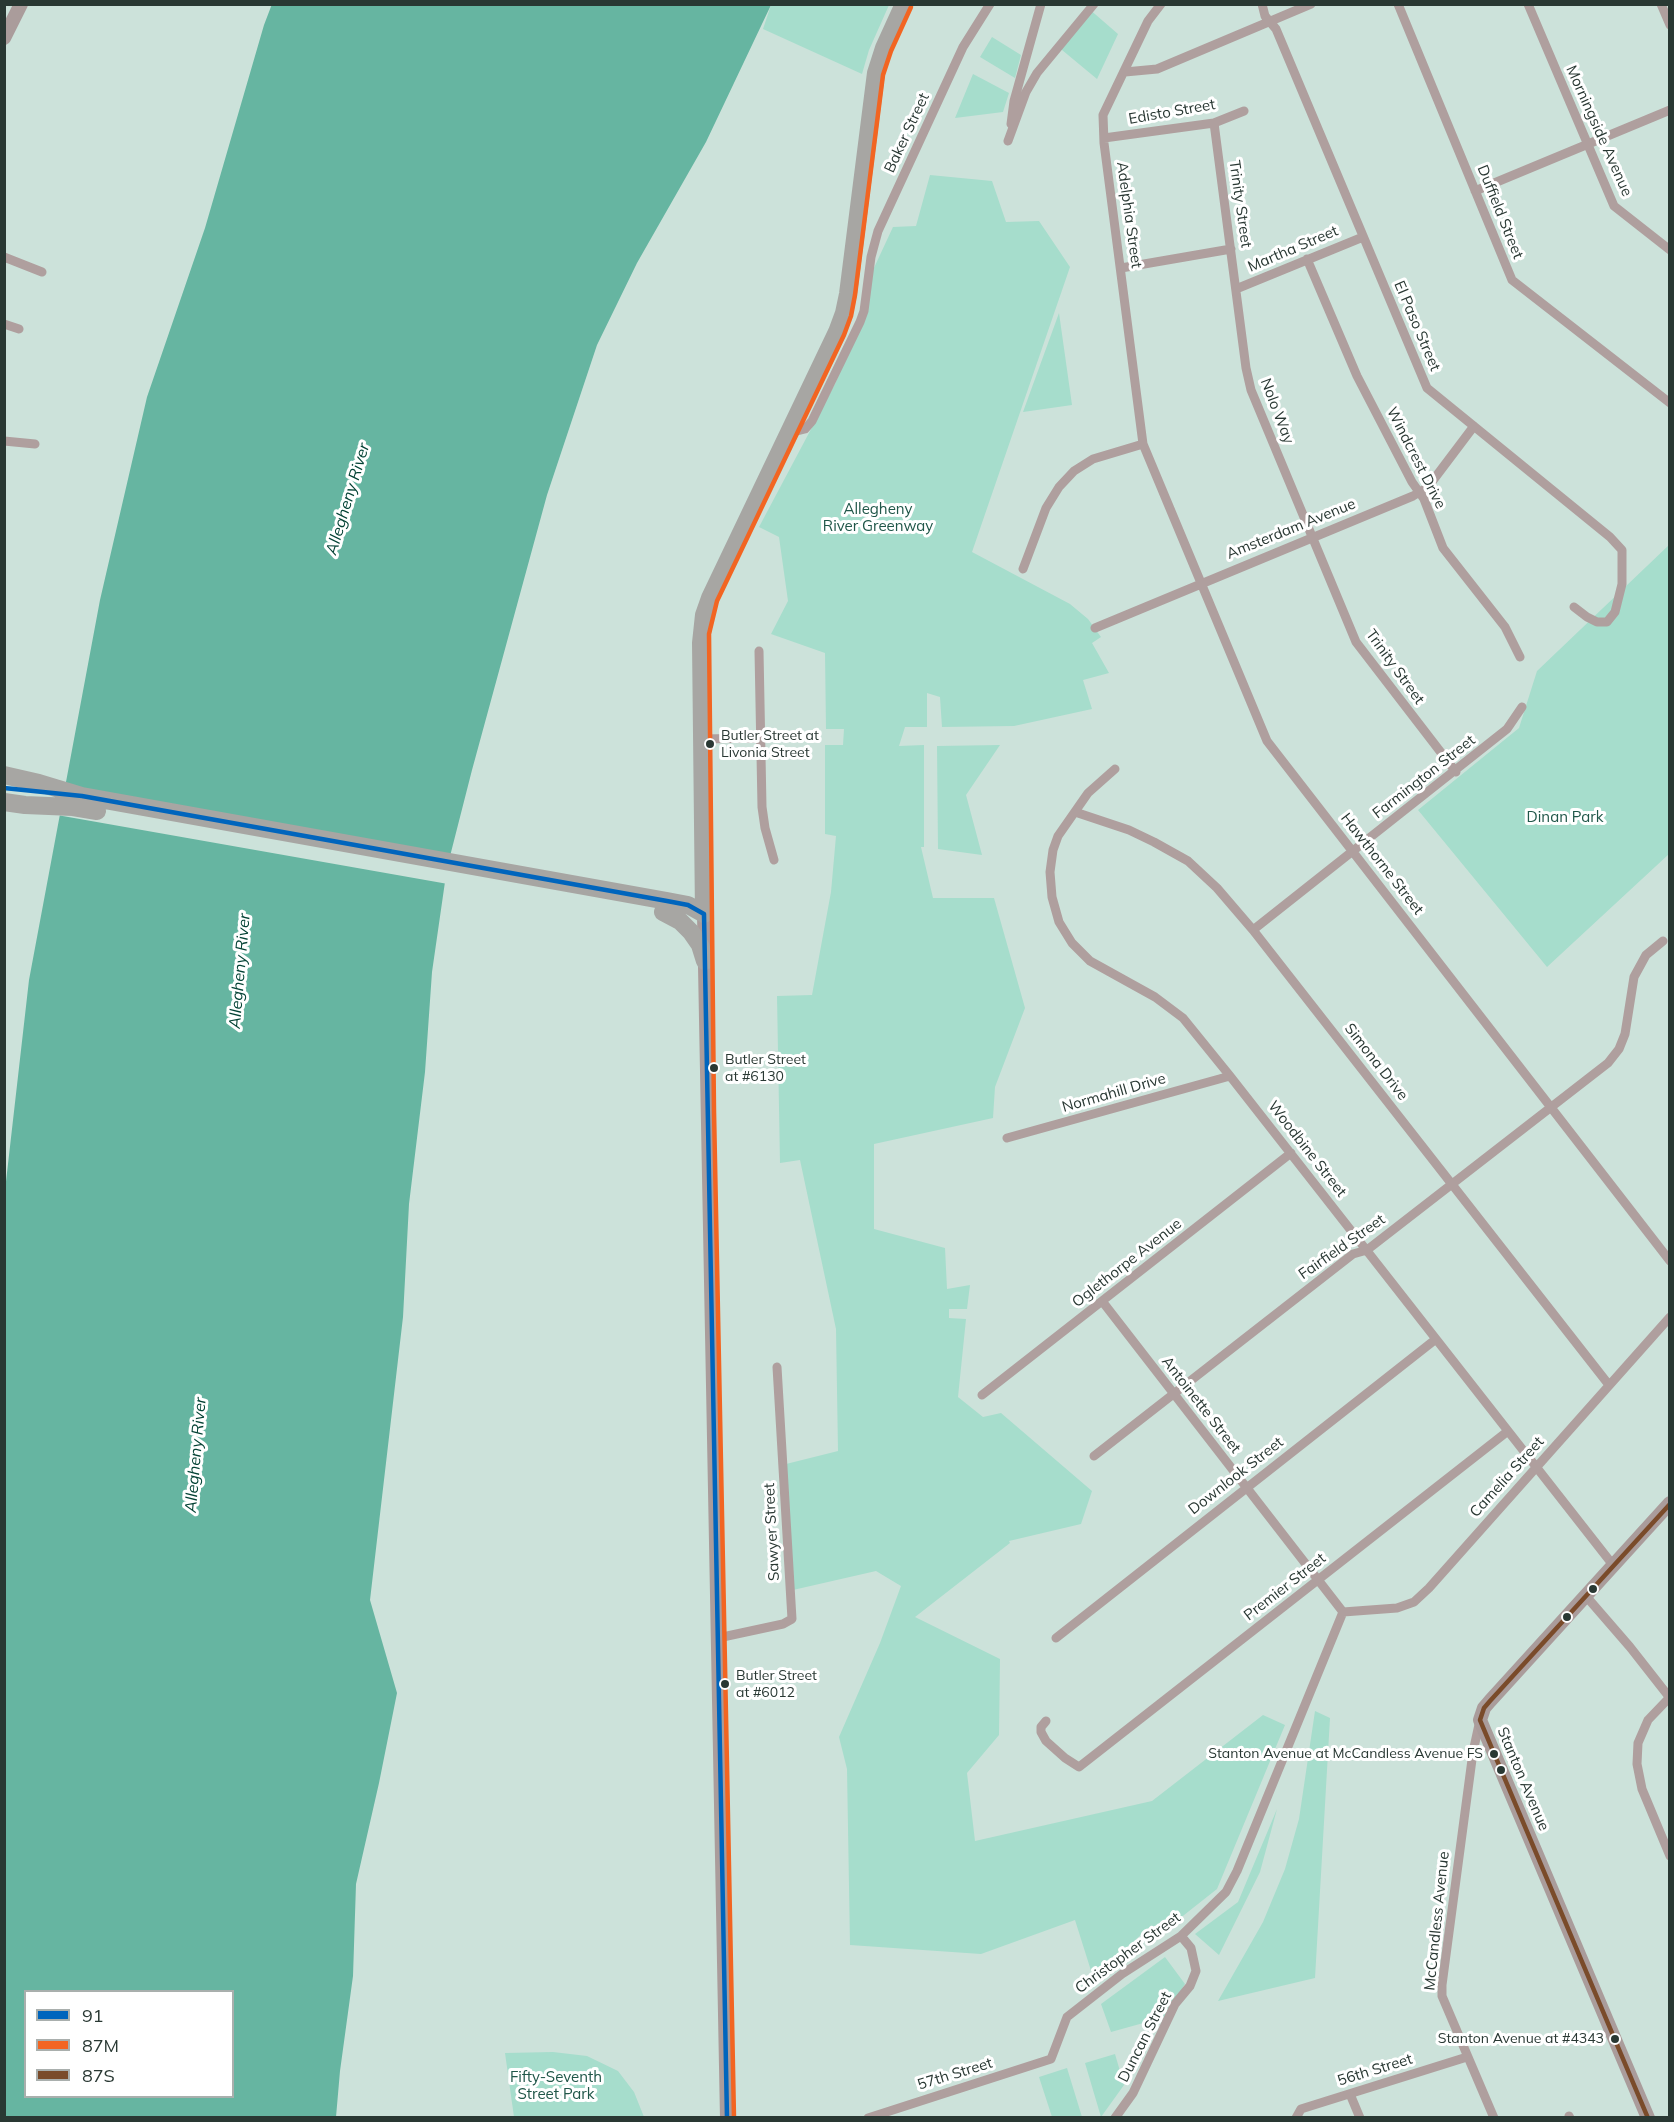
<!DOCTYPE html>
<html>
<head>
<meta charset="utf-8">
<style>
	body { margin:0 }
	#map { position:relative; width:1674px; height:2122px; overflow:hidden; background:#cce2da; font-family:Mulish,sans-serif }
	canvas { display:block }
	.frame { position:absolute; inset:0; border:6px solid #293833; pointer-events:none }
	.legend { position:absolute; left:24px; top:1990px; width:210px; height:108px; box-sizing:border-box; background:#fff; border:2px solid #a9afad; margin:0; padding:8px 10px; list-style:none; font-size:18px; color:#293833 }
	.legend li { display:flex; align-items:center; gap:12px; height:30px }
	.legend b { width:30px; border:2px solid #a9afad }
</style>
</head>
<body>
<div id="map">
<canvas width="1674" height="2122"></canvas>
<div class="frame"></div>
<ul class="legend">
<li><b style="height:8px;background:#0065bd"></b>91</li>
<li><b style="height:8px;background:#f26522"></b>87M</li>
<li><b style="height:8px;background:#7a4b2a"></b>87S</li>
</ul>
</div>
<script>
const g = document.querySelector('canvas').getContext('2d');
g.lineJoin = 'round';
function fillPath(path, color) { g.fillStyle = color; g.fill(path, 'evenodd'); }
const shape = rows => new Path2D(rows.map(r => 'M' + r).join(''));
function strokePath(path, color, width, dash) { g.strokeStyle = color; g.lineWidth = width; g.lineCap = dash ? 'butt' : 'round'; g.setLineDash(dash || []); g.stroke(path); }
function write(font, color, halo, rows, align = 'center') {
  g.font = font + ' Mulish,sans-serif'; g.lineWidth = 6; g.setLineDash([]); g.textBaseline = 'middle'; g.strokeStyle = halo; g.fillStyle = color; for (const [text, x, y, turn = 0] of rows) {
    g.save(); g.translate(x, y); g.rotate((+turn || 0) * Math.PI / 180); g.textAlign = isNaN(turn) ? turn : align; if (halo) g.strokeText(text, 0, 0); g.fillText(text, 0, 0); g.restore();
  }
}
const green = shape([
	[771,5,771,4,889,5,869,50,862,74,763,29],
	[1088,8,1118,34,1097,79,1056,45],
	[992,37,1021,55,1015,78,980,57],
	[973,74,1009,93,1003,112,955,118],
	[930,175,992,181,1006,222,1039,221,1070,267,972,552,1070,604,1088,619,1101,637,1092,643,1109,673,1083,680,1092,709,1014,726,942,727,940,697,927,693,927,727,905,727,899,746,924,745,924,847,921,847,933,898,994,898,1025,1008,995,1087,993,1118,874,1144,874,1229,945,1248,947,1289,970,1285,967,1309,949,1309,949,1318,966,1319,958,1397,983,1417,1001,1413,1092,1491,1081,1524,1009,1541,1010,1543,915,1617,1000,1659,999,1735,967,1773,975,1841,1152,1801,1263,1715,1285,1725,1217,1889,1160,1934,1142,1934,1093,1977,1075,1920,981,1954,850,1945,847,1769,839,1737,880,1643,901,1586,876,1571,793,1590,786,1464,838,1451,836,1329,800,1160,780,1163,777,996,812,995,831,892,836,836,825,834,825,745,843,745,844,729,826,729,825,653,771,634,788,601,779,537,759,527,835,384,868,307,873,270,893,227,916,226],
	[1059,313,1072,405,1023,412],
	[1669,545,1669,854,1547,967,1418,810,1519,728,1537,671],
	[1000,745,966,795,982,855,938,849,937,746],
	[1315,1711,1330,1718,1315,1978,1218,2001,1263,1922,1285,1869,1299,1819],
	[1277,1809,1260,1872,1219,1955,1195,1934,1238,1902],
	[1165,1957,1185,1984,1165,2017,1111,2032,1101,2004],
	[553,2052,587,2056,618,2071,634,2092,644,2117,514,2117,505,2053],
	[1115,2054,1124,2085,1101,2117,1085,2063],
	[1067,2068,1082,2117,1052,2117,1039,2077]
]);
const water = shape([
	[272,4,771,5,706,142,637,263,597,345,547,495,472,770,447,868,432,972,425,1072,409,1204,403,1317,370,1600,397,1693,379,1783,356,1884,353,1976,340,2071,336,2117,5,2118,4,1199,29,980,100,600,147,397,205,228,264,25],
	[26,1992,232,1992,232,2096,26,2096]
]);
const pier = shape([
	[63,785,450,869,448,884,57,815]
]);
const street = shape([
	[1161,4,1148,21,1103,115,1104,143,1143,444,1267,741,1670,1261],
	[1262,4,1265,16,1276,29,1427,388,1610,537,1622,550,1622,584,1615,612,1607,622,1597,622,1587,617,1574,607],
	[1398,4,1512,280,1670,403],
	[1528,4,1614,206,1670,250],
	[1661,4,1670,25],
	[1125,72,1157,69,1311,4],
	[1214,123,1246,368,1251,390,1356,642,1456,772],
	[1011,124,1014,101,1041,4],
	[1104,138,1214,123,1244,111],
	[1008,141,1026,92,1037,73,1094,4],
	[1475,191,1670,110],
	[4,257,42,272],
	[1307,259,1357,376,1412,482,1424,499,1443,548,1505,627,1520,657],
	[1121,268,1231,249],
	[1236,289,1363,237],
	[4,324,19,329],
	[789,433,805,429,812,421,860,322,864,311,871,257,878,231,963,47,990,4],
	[4,441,35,444],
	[1023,569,1046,508,1059,487,1074,471,1093,459,1143,444],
	[1095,628,1413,496,1428,487,1474,426],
	[759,651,762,807,765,828,774,860],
	[702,739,760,738],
	[1115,769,1088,793,1058,836,1053,850,1050,872,1052,897,1059,922,1072,943,1090,961,1155,997,1183,1018,1230,1076,1613,1565],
	[1075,812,1129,830,1154,842,1188,861,1217,888,1253,930,1609,1385],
	[1253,930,1507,729,1522,707],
	[1007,1138,1230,1076],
	[1102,1301,1343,1612],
	[982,1395,1291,1153],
	[1094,1456,1353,1254,1367,1250,1608,1063,1619,1049,1625,1034,1634,977,1646,955,1663,941],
	[1585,1595,1630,1647,1670,1698],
	[1343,1612,1397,1608,1414,1602,1429,1588,1670,1317],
	[718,1638,783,1624,792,1619,777,1367],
	[1056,1638,1436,1339],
	[1670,1697,1648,1720,1638,1743,1637,1764,1642,1789,1670,1856],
	[1480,1720,1473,1752,1442,1985,1442,1996,1494,2118],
	[1046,1721,1041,1727,1041,1732,1046,1741,1065,1758,1079,1767,1508,1431],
	[1350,2094,1360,2118],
	[1569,2116,1570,2118],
	[868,2118,1051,2059,1067,2017,1122,1974,1181,1936,1226,1892,1237,1871,1343,1612],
	[1115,2118,1133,2093,1175,2004,1190,1986,1196,1971,1191,1948,1181,1936],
	[1296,2118,1301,2109,1467,2057]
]);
const secondary = shape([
	[4,38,21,4],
	[704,914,727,2118],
	[1648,2118,1480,1720,1484,1708,1490,1701,1670,1503]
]);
const highway = shape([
	[4,775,39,783,82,796,667,901,688,905,704,914],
	[4,802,25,805,73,807,97,811],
	[663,912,680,921,691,932,700,945,705,961],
	[704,914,701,643,704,615,710,598,837,332,844,313,848,294,876,73,884,48,904,4]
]);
const bus1 = shape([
	[4,788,82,796,667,901,688,905,704,914,727,2118]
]);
const bus2 = shape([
	[734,2118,714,1111,709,634,717,601,844,335,851,316,855,295,883,75,891,51,911,7]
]);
const bus3 = shape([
	[1648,2118,1480,1720,1484,1708,1490,1701,1670,1504]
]);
const markers = [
	[710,744,5,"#293833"],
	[714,1068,5,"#293833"],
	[1593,1589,5,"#293833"],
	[1567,1617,5,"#293833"],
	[725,1684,5,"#293833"],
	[1494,1754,5,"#293833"],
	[1501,1770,5,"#293833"],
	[1615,2039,5,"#293833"]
];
const busNames = [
	["Butler Street at",721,736],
	["Livonia Street",721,753],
	["Butler Street",725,1060],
	["at #6130",725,1077],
	["Butler Street",736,1676],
	["at #6012",736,1693],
	["Stanton Avenue at McCandless Avenue FS",1483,1754,"right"],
	["Stanton Avenue at #4343",1604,2039,"right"]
];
const streetNames = [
	["Edisto Street",1172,112,-10],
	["Morningside Avenue",1599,131,66],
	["Baker Street",907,133,-65],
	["Trinity Street",1240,204,82],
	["Duffield Street",1500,212,68],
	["Adelphia Street",1129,215,82],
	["Martha Street",1293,249,-23],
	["El Paso Street",1417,326,67],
	["Nolo Way",1277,411,69],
	["Windcrest Drive",1416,458,63],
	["Amsterdam Avenue",1291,529,-22],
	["Trinity Street",1395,667,54],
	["Farmington Street",1424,777,-38],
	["Hawthorne Street",1382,864,52],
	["Simona Drive",1376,1062,52],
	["Normahill Drive",1114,1093,-16],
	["Woodbine Street",1307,1149,52],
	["Fairfield Street",1342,1247,-35],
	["Oglethorpe Avenue",1127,1263,-38],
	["Antoinette Street",1201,1405,52],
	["Downlook Street",1236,1476,-38],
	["Camelia Street",1507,1477,-48],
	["Sawyer Street",772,1532,-93],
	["Premier Street",1285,1587,-38],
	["Stanton Avenue",1523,1779,67],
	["McCandless Avenue",1437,1921,-84],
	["Christopher Street",1128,1953,-36],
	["Duncan Street",1145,2037,-63],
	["56th Street",1375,2070,-17],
	["57th Street",955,2074,-17]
];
const parkNames = [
	["Allegheny",878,509],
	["River Greenway",878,526],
	["Dinan Park",1565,817],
	["Fifty-Seventh",556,2077],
	["Street Park",556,2094]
];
const waterNames = [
	["Allegheny River",348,499,-73],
	["Allegheny River",240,971,-85],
	["Allegheny River",196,1455,-85]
];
fillPath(green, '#a6ddcc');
fillPath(water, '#66b5a1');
fillPath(pier, '#cce2da');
strokePath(street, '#af9f9e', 9);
strokePath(secondary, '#aa9c9b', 14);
strokePath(highway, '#a7a6a3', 18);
strokePath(bus1, '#0065bd', 4.5);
strokePath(bus2, '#f26522', 4.5);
strokePath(bus3, '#7a4b2a', 4.5);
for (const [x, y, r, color] of markers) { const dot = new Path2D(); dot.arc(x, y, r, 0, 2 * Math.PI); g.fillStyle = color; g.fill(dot); strokePath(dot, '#fff', 2); }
write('14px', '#293833', '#fff', busNames, 'left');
write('15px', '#293833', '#fff', streetNames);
write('15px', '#205749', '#fff', parkNames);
write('italic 16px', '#034234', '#fff', waterNames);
</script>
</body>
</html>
